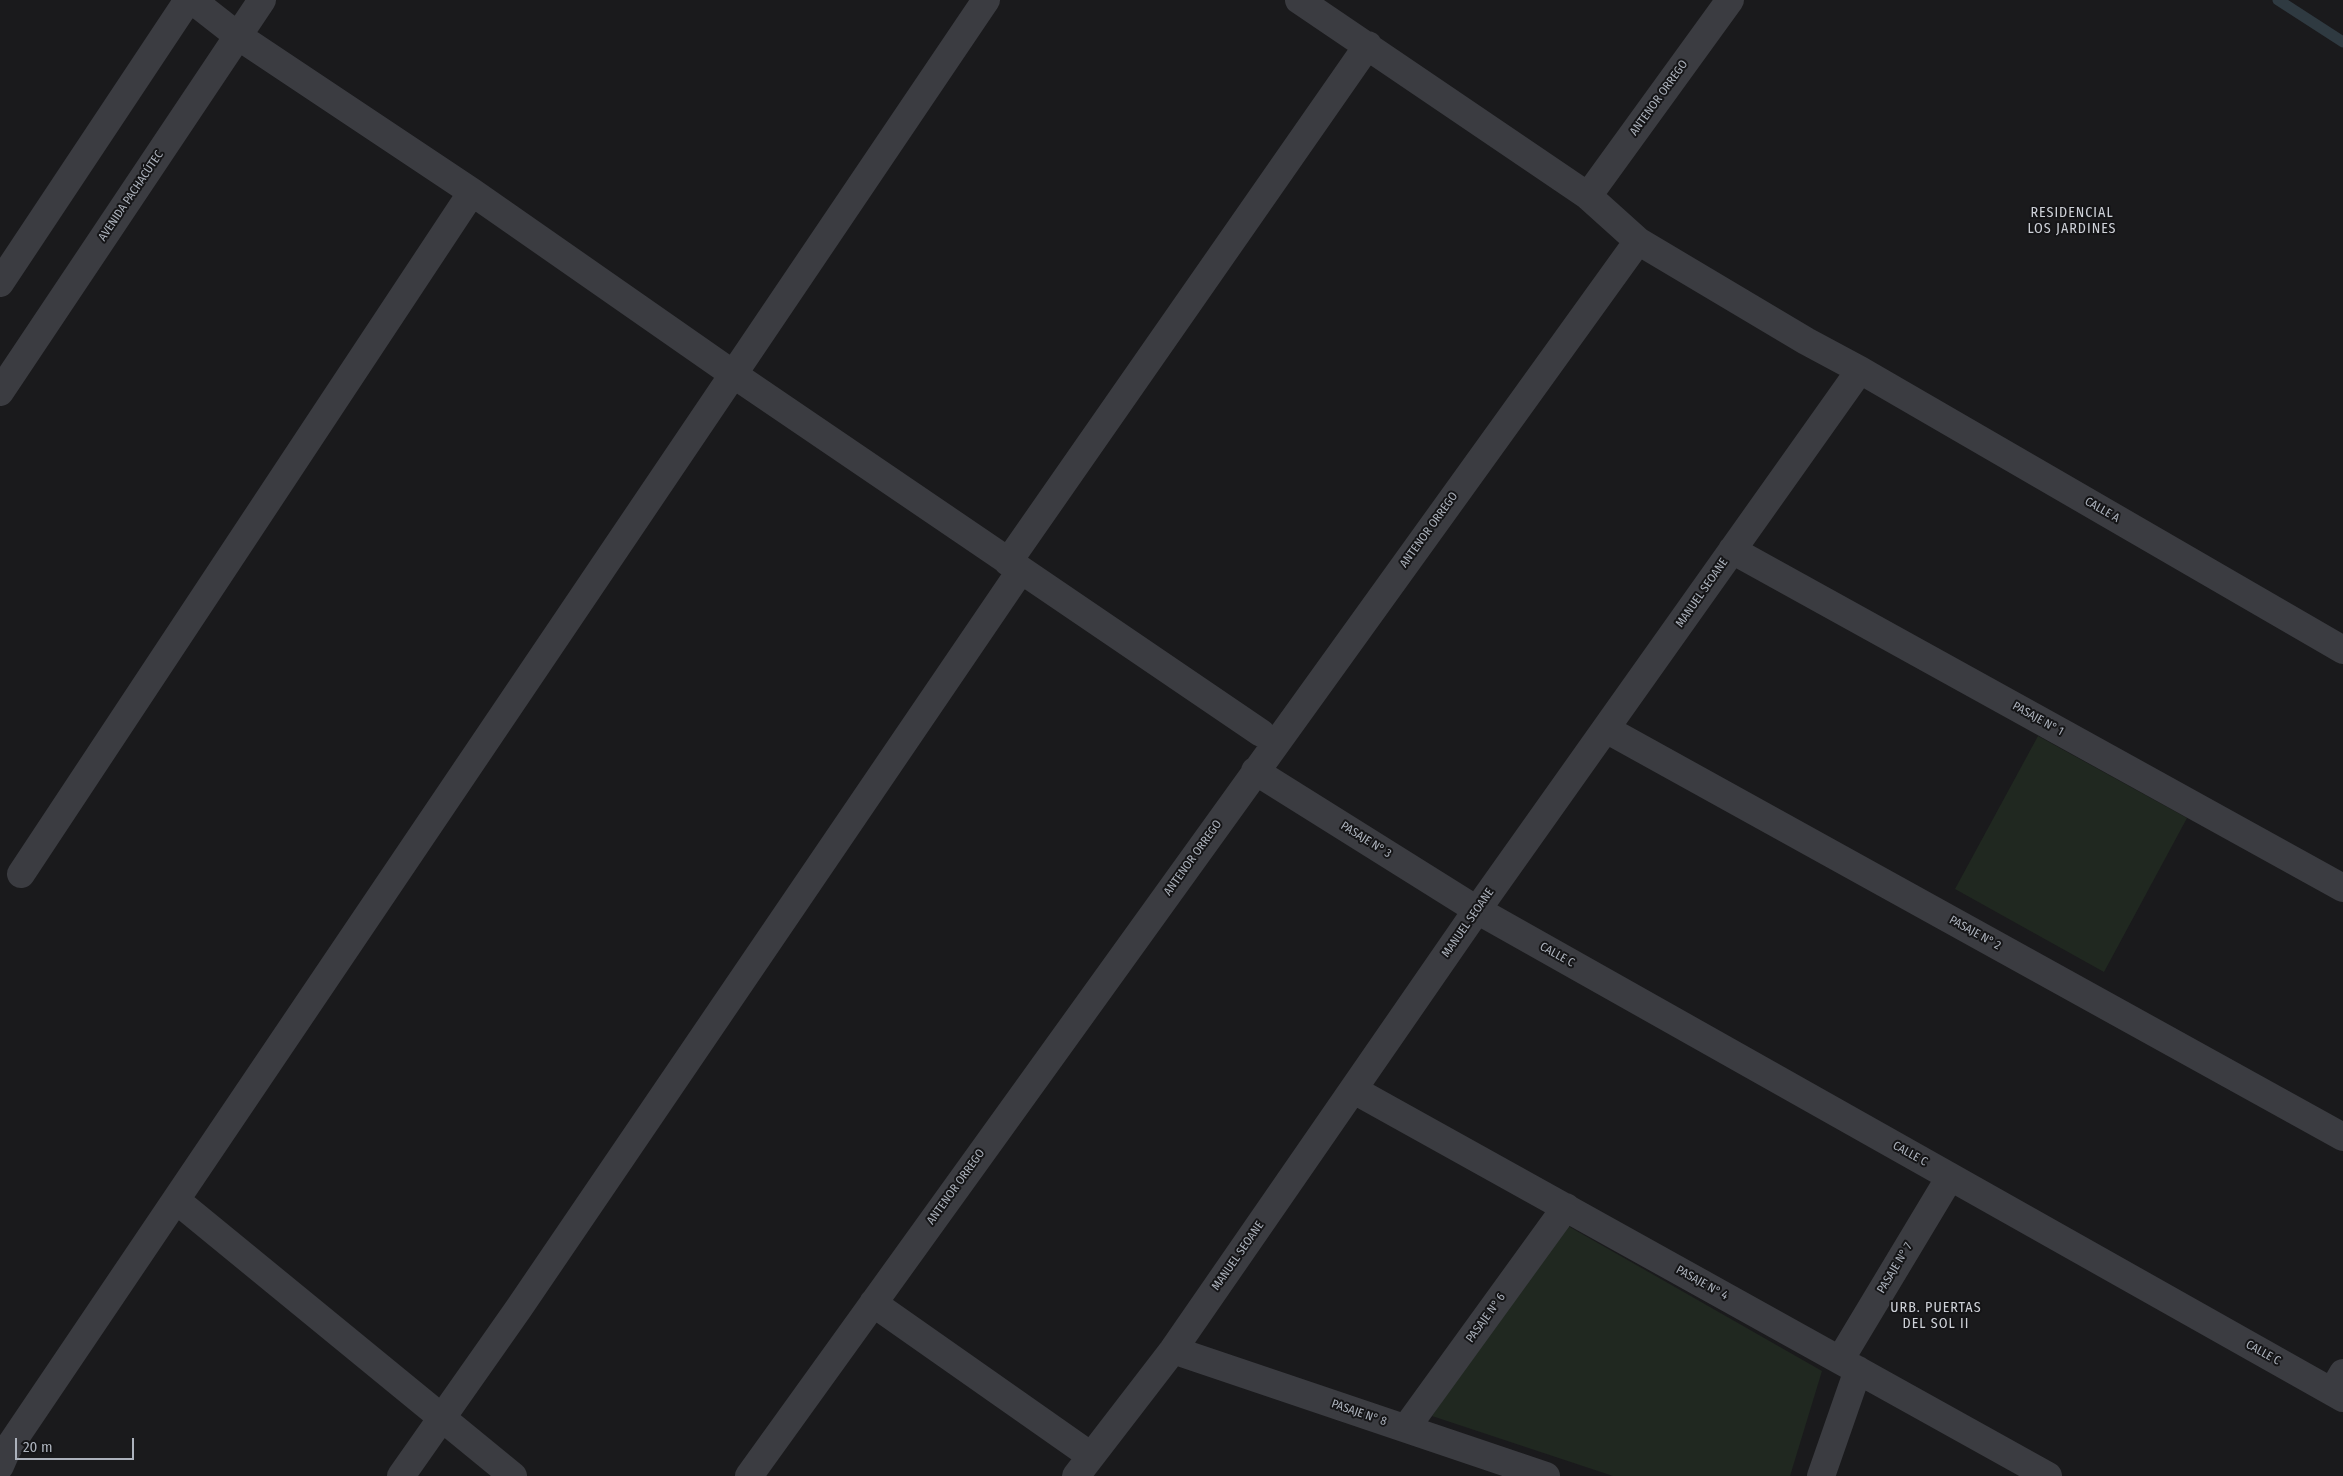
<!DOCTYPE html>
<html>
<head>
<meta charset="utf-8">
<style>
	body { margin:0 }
	#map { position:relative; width:2343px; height:1476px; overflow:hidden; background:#1a1a1c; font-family:"Fira Sans Condensed",sans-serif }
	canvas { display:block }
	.scale { position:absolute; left:15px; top:1438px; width:119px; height:22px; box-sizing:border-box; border:2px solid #acb2bc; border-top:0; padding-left:6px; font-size:15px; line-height:18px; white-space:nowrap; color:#acb2bc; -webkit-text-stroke:4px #151517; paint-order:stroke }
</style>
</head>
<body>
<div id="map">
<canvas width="2343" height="1476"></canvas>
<div class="scale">20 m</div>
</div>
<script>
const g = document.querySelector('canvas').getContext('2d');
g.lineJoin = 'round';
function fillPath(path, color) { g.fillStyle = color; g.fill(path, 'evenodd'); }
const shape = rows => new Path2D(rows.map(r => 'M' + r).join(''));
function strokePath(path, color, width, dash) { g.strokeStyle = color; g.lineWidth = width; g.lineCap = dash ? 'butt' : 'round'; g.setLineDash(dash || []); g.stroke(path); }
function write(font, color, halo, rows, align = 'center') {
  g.font = font + ' "Fira Sans Condensed",sans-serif'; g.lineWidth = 4; g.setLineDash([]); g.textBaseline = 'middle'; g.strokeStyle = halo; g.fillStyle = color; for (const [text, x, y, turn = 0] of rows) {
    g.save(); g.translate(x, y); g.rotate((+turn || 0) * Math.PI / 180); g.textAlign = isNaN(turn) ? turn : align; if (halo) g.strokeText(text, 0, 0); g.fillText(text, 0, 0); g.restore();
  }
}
const green = shape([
	[2038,736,2187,818,2104,972,1955,889],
	[1561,1222,1822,1371,1790,1476,1613,1476,1432,1416]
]);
const stream = shape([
	[2278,0,2343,42]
]);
const minor = shape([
	[192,0,238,36,472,192,733,374,1261,733],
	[1299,0,1588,196,1638,241,1806,341,1860,370,2343,650],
	[1588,196,1730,0],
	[0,283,188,0],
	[0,392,262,0],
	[1732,550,2343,888],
	[1008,562,1368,45],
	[1606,729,2343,1137],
	[1255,771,1477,910,2343,1398],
	[21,874,472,192],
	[1354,1090,2048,1476],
	[176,1200,513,1476],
	[873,1303,1091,1456],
	[1173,1350,1546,1476],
	[1840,1360,1950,1177],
	[2332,1392,2343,1373],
	[1406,1428,1566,1207],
	[0,1466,7,1450,986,0],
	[401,1476,519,1308,1021,570],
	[749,1476,1638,241],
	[1076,1476,1173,1350,1477,910,1860,370],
	[1821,1476,1858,1370]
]);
const streetNames = [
	["ANTENOR ORREGO",1659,98,-54],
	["AVENIDA PACHACÚTEC",131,196,-56],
	["CALLE A",2102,510,30],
	["ANTENOR ORREGO",1429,530,-54],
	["MANUEL SEOANE",1702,593,-55],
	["PASAJE N° 1",2038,719,29],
	["PASAJE N° 3",1366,840,32],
	["ANTENOR ORREGO",1193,858,-54],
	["MANUEL SEOANE",1468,923,-55],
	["PASAJE N° 2",1975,933,29],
	["CALLE C",1557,955,29],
	["CALLE C",1910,1154,29],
	["ANTENOR ORREGO",956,1187,-54],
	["MANUEL SEOANE",1238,1256,-55],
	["PASAJE N° 7",1895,1268,-59],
	["PASAJE N° 4",1702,1283,29],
	["PASAJE N° 6",1486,1318,-54],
	["CALLE C",2263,1353,29],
	["PASAJE N° 8",1359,1413,19]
];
const neighbourhoodNames = [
	["RESIDENCIAL",2072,213],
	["LOS JARDINES",2072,229],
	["URB. PUERTAS",1936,1308],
	["DEL SOL II",1936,1324]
];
fillPath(green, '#202820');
strokePath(stream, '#2f3a41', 11);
strokePath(minor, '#3b3c41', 28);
write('12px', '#acb2bc', '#151517', streetNames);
g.letterSpacing = '1px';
write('14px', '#ced1d8', '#151517', neighbourhoodNames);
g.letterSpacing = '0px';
</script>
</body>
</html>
